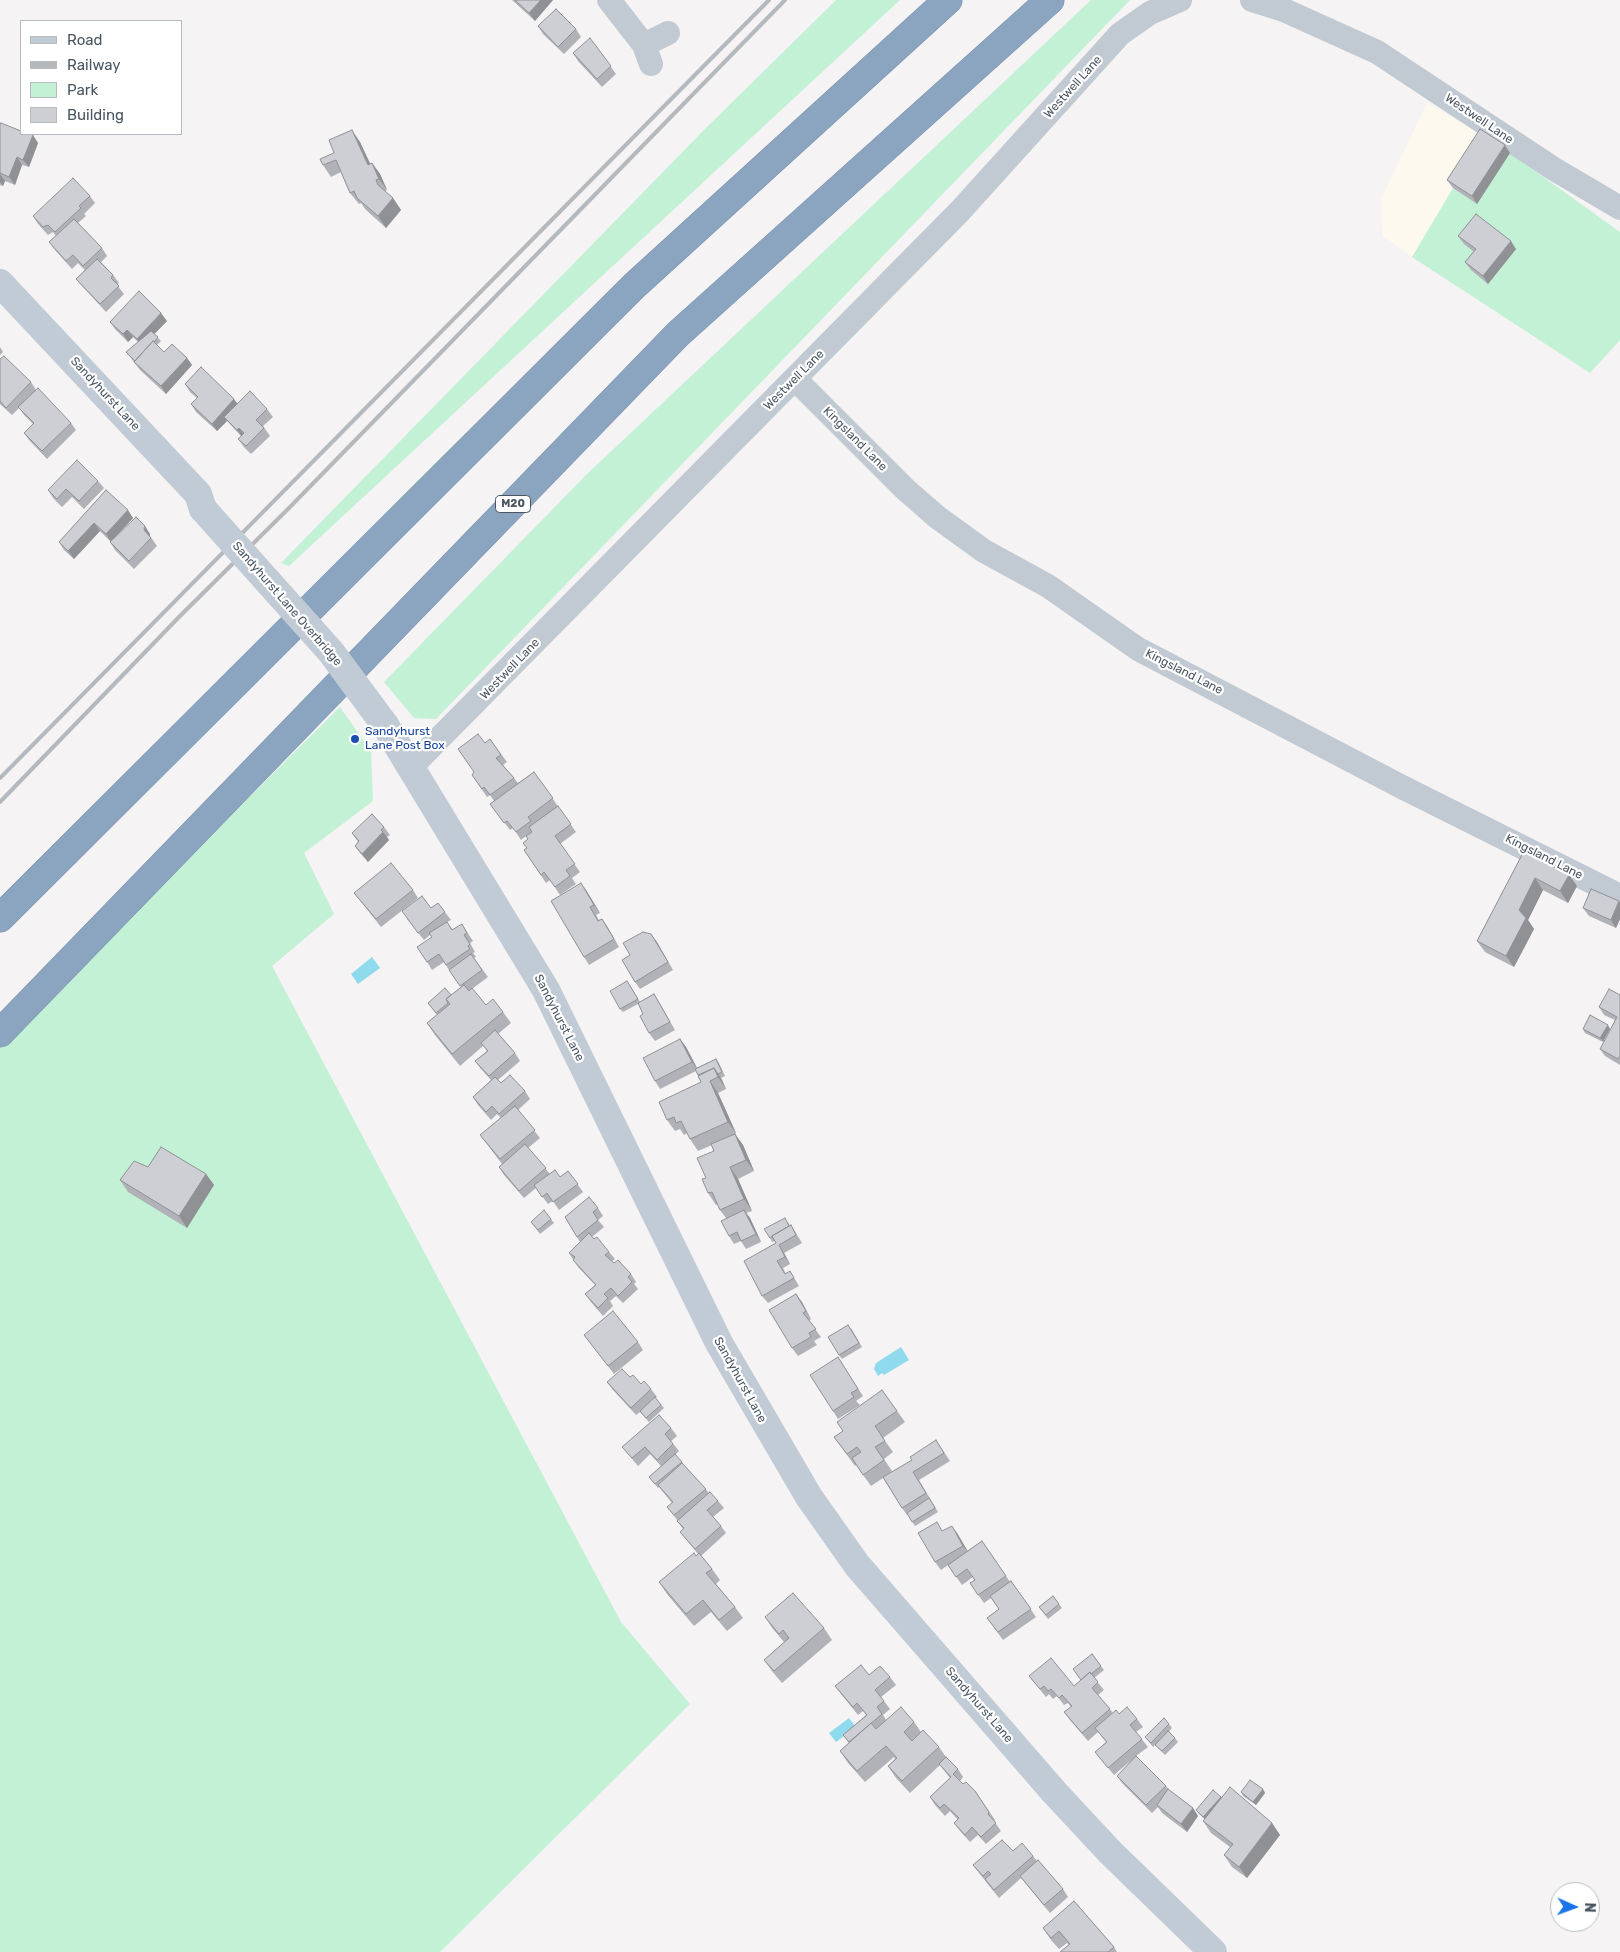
<!DOCTYPE html>
<html>
<head>
<meta charset="utf-8">
<style>
	body { margin:0 }
	#map { position:relative; width:1620px; height:1952px; overflow:hidden; background:#f5f3f3; font-family:Rubik,sans-serif }
	canvas { display:block }
	.legend { position:absolute; left:20px; top:20px; width:162px; height:115px; box-sizing:border-box; background:#fff; border:1px solid #b7bbc0; margin:0; padding:6px 9px; list-style:none; font-size:15px; color:#4a5661 }
	.legend li { display:flex; align-items:center; gap:10px; height:25px }
	.legend b { width:25px; border:1px solid #b7bbc0 }
	.north { position:absolute; left:1550px; top:1882px; width:50px; height:50px; box-sizing:border-box; background:#fff; border:1px solid #b7bbc0; border-radius:50%; rotate:92deg; font-size:14px; font-weight:700; line-height:20px; text-align:center; color:#4a5661 }
	.north::after { content:''; display:block; margin:auto; width:18px; height:22px; background:#1a73e8; clip-path:polygon(50% 0,100% 100%,50% 72%,0 100%) }
</style>
</head>
<body>
<div id="map">
<canvas width="1620" height="1952"></canvas>
<ul class="legend">
<li><b style="height:6px;background:#c1cbd6"></b>Road</li>
<li><b style="height:6px;background:#b5b8bd"></b>Railway</li>
<li><b style="height:14px;background:#c3f1d5"></b>Park</li>
<li><b style="height:14px;background:#cdcfd5"></b>Building</li>
</ul>
<div class="north">N</div>
</div>
<script>
const g = document.querySelector('canvas').getContext('2d');
g.lineJoin = 'round';
function fillPath(path, color) { g.fillStyle = color; g.fill(path, 'evenodd'); }
const shape = rows => new Path2D(rows.map(r => 'M' + r).join(''));
function strokePath(path, color, width, dash) { g.strokeStyle = color; g.lineWidth = width; g.lineCap = dash ? 'butt' : 'round'; g.setLineDash(dash || []); g.stroke(path); }
function write(font, color, halo, rows, align = 'center') {
  g.font = font + ' Rubik,sans-serif'; g.lineWidth = 4.5; g.setLineDash([]); g.textBaseline = 'middle'; g.strokeStyle = halo; g.fillStyle = color; for (const [text, x, y, turn = 0] of rows) {
    g.save(); g.translate(x, y); g.rotate((+turn || 0) * Math.PI / 180); g.textAlign = isNaN(turn) ? turn : align; if (halo) g.strokeText(text, 0, 0); g.fillText(text, 0, 0); g.restore();
  }
}
const commercial = shape([
	[1427,103,1486,137,1412,257,1383,236,1381,199]
]);
const green = shape([
	[836,0,900,0,289,566,281,563,704,130],
	[1091,0,1130,0,436,719,414,718,384,682,587,474],
	[1510,153,1620,232,1620,340,1590,373,1412,257,1453,188,1477,203],
	[340,707,371,751,373,801,304,853,334,914,272,966,621,1622,690,1704,440,1952,0,1952,0,1045]
]);
const water = shape([
	[372,957,380,968,358,984,351,974],
	[901,1347,909,1360,884,1375,882,1373,878,1376,874,1369,876,1363],
	[849,1718,856,1727,836,1742,829,1733]
]);
const street = shape([
	[609,0,644,45,651,64],
	[1252,0,1284,10,1377,52,1554,169,1620,208],
	[644,45,668,33],
	[795,379,905,489,937,517,984,551,1048,586,1138,649,1402,787,1620,896],
	[410,768,960,211,1120,34,1150,13,1180,0]
]);
const secondary = shape([
	[0,283,198,494,203,509],
	[385,725,546,990,719,1343,809,1497,857,1565,1055,1793,1110,1852,1213,1952]
]);
const highway = shape([
	[0,918,634,286,948,0],
	[0,1033,678,334,1050,0]
]);
const rail = shape([
	[0,778,769,0],
	[0,802,180,616,290,507,785,0]
]);
const secondaryBridge = shape([
	[203,509,331,652,385,725]
]);
const wall = shape([
	[512,0,553,0,535,21],
	[538,26,576,29,581,37,564,54,543,34],
	[590,38,616,74,602,87,578,61,573,53],
	[0,124,38,143,29,167,22,165,15,185,5,181,3,186,0,185],
	[360,142,370,164,372,163,380,174,387,190,385,191,393,198,401,210,386,228,365,209,361,203,359,204,350,193,341,172,331,177,323,165],
	[1510,153,1477,204,1453,188,1447,180],
	[90,196,95,203,84,214,86,216,78,223,102,248,107,256,101,262,113,275,119,283,117,285,124,294,106,312,82,286,76,279,85,270,78,263,72,269,55,250,49,242,56,236,53,232,48,235,38,224,33,216],
	[1458,236,1516,249,1488,284,1471,270,1465,262,1474,252,1464,244],
	[167,321,154,334,161,341,157,345,164,352,187,358,192,365,166,394,140,370,134,362,126,352,138,342,133,337,128,342,115,329,110,322],
	[0,347,3,352,0,355],
	[0,359,31,382,36,390,71,423,76,430,47,459,29,440,24,433,33,424,24,415,19,408,12,415,0,404],
	[185,384,238,404,267,409,273,417,263,426,270,436,251,454,244,447,238,439,241,436,227,421,217,431,196,412,191,404,197,398,190,392],
	[98,481,104,488,84,509,72,497,62,507,53,498,48,490],
	[106,490,133,518,114,538,150,534,150,536,157,546,134,569,115,550,110,542,111,542,100,531,74,559,64,550,59,542],
	[490,739,507,762,503,765,514,778,518,783,534,772,576,832,560,844,580,872,572,878,576,884,560,895,550,880,546,883,524,850,526,848,528,839,526,836,521,840,513,828,510,830,490,804,494,801,490,795,487,797,472,775,474,772,485,743],
	[384,827,390,835,387,837,389,840,368,862,360,853,355,846,358,842,352,833],
	[1524,851,1569,875,1577,886,1568,903,1543,890,1528,920,1534,929,1514,967,1485,952,1477,941],
	[413,890,418,898,381,927,354,893],
	[586,890,600,913,596,915,599,920,602,919,619,947,589,965,584,957],
	[438,903,451,920,447,922,453,930,462,924,467,932,473,941,470,943,475,952,473,953,476,957,474,958,488,977,472,989,486,1005,503,1012,511,1023,498,1034,515,1053,520,1061,498,1080,501,1083,525,1091,530,1099,518,1110,540,1138,528,1148,550,1174,560,1177,568,1171,583,1192,559,1210,553,1201,548,1204,536,1188,524,1198,504,1175,499,1167,502,1164,480,1135,501,1118,497,1114,491,1120,478,1105,473,1097,491,1080,481,1069,475,1061,487,1051,483,1046,460,1066,435,1035,427,1023,437,1015,428,1003,451,995,461,987,449,970,444,962,432,970,427,962,432,937,430,935,424,940,407,919,431,908],
	[1620,903,1620,919,1616,928,1589,916,1583,908],
	[651,934,673,970,640,989,635,982,630,955],
	[630,985,640,1002,654,994,659,1002,675,1030,655,1041,649,1033,643,1014,638,1004,623,1012,620,1009],
	[1620,995,1620,1065,1605,1056,1600,1049,1615,1020,1604,1015,1599,1007],
	[1590,1015,1603,1042,1585,1033,1583,1029],
	[680,1039,686,1047,697,1068,716,1059,719,1063,725,1076,721,1078,726,1089,718,1093,736,1133,735,1134,743,1145,754,1171,738,1179,752,1211,746,1213,750,1218,761,1242,746,1249,741,1241,734,1244,729,1236,726,1218,720,1210,718,1204,716,1205,708,1193,706,1178,714,1151,712,1145,698,1151,690,1139,687,1133,684,1135,680,1129,675,1131,667,1120,701,1082,696,1071,660,1089,655,1081],
	[206,1174,214,1185,187,1228,128,1192,120,1180],
	[598,1208,603,1216,598,1220,604,1227,592,1237,609,1252,615,1259,612,1261,614,1263,631,1274,636,1282,634,1284,638,1289,623,1303,616,1296,610,1301,613,1306,603,1316,591,1302,585,1294,595,1285,578,1267,569,1253,580,1242,565,1217],
	[551,1219,554,1223,540,1234,531,1222],
	[788,1222,790,1226,791,1225,796,1233,802,1243,784,1253,790,1264,783,1268,786,1274,790,1271,799,1286,768,1303,762,1296,776,1243,775,1241,772,1242,770,1238],
	[796,1294,811,1319,809,1321,821,1337,814,1341,817,1345,798,1356,792,1348],
	[851,1328,862,1347,842,1359,839,1355],
	[584,1335,638,1342,643,1350,614,1374],
	[843,1365,863,1396,856,1401,860,1405,838,1419,833,1411],
	[630,1377,651,1389,657,1397,655,1398,664,1408,649,1422,640,1412,636,1415,613,1390,607,1382],
	[882,1390,905,1422,883,1438,893,1452,884,1459,892,1471,887,1475,912,1460,936,1440,950,1461,919,1480,938,1512,915,1526,908,1515,907,1515,902,1508,883,1478,871,1486,856,1465,855,1466,834,1437,843,1431],
	[671,1428,677,1436,671,1441,679,1451,675,1455,709,1493,718,1501,724,1508,713,1517,721,1526,726,1533,701,1556,712,1569,720,1580,716,1584,735,1607,743,1618,727,1631,711,1612,694,1626,667,1594,659,1582,698,1554,680,1532,683,1529,677,1521,678,1521,667,1507,672,1503,659,1487,658,1488,649,1477,661,1466,650,1454,638,1466,622,1447],
	[943,1531,957,1533,967,1551,982,1541,1010,1582,1011,1581,1036,1617,1003,1640,987,1618,999,1609,991,1598,984,1603,970,1583,975,1580,973,1577,962,1585,948,1565,941,1570,935,1562],
	[1053,1596,1062,1608,1048,1619,1039,1607],
	[765,1617,824,1628,832,1640,782,1683,772,1671,764,1660,784,1642,773,1629],
	[1092,1654,1104,1670,1094,1678,1104,1690,1098,1695,1113,1713,1119,1714,1137,1719,1143,1727,1136,1732,1148,1747,1136,1756,1166,1786,1169,1790,1193,1808,1198,1816,1187,1832,1162,1813,1158,1807,1152,1813,1122,1783,1117,1776,1134,1758,1114,1775,1095,1752,1106,1742,1098,1732,1088,1741,1070,1720,1064,1712,1071,1707,1068,1703,1064,1705,1057,1696,1053,1699,1049,1694,1046,1697,1029,1676,1074,1686,1081,1680],
	[869,1675,890,1677,896,1685,881,1697,890,1709,883,1715,886,1720,914,1722,921,1732,939,1747,946,1757,958,1769,963,1777,960,1781,963,1784,975,1791,995,1820,994,1821,1001,1831,986,1844,978,1835,970,1842,960,1831,954,1823,958,1820,950,1811,945,1816,935,1805,930,1797,950,1778,940,1765,910,1793,896,1778,888,1766,895,1759,894,1757,865,1782,848,1763,840,1751,849,1743,843,1735,866,1715,863,1711,858,1715,841,1694,835,1686],
	[1169,1724,1172,1728,1169,1731,1178,1742,1165,1755,1155,1745,1153,1747,1145,1737],
	[1241,1792,1265,1793,1256,1805,1243,1796],
	[1221,1797,1272,1823,1280,1835,1247,1878,1232,1867,1224,1855,1230,1847,1211,1833,1203,1821,1205,1819,1199,1814,1196,1810],
	[1013,1851,1033,1856,1037,1861,1063,1889,1068,1897,1050,1913,1021,1878,999,1898,979,1873,973,1865],
	[1074,1901,1114,1947,1117,1952,1060,1952,1069,1945,1067,1943,1059,1949,1051,1940,1043,1928]
]);
const shadedWall = shape([
	[541,0,553,0,535,21,529,13],
	[352,130,360,142,376,176,368,165],
	[33,135,38,143,29,167,23,160],
	[1505,145,1510,153,1477,204,1472,196],
	[17,157,22,165,15,185,9,177],
	[372,163,380,174,387,190,379,179],
	[0,174,5,181,3,186,0,182],
	[393,198,401,210,386,228,378,216],
	[1511,241,1516,249,1488,284,1483,276],
	[161,313,167,321,142,347,137,339],
	[127,330,133,337,128,342,123,334],
	[187,358,192,365,166,394,161,386],
	[234,399,240,407,224,417,227,421,217,431,212,424],
	[239,428,245,436,243,438,237,430],
	[128,510,133,518,111,542,106,534],
	[94,523,100,531,74,559,68,551],
	[145,526,150,534,149,538,144,530],
	[383,832,389,840,368,862,362,854],
	[1569,875,1577,886,1568,903,1560,891],
	[1535,878,1543,890,1528,920,1534,929,1514,967,1506,956,1519,910],
	[581,883,586,890,600,913,594,905],
	[1619,901,1620,903,1620,919,1616,928,1611,920],
	[602,919,607,926,619,947,614,939],
	[651,934,657,942,673,970,668,962],
	[1608,1025,1610,1029,1603,1042,1600,1038],
	[680,1039,686,1047,698,1070,692,1062],
	[714,1068,722,1080,726,1089,718,1077],
	[710,1081,718,1093,736,1133,728,1122],
	[735,1134,743,1145,754,1171,746,1160],
	[730,1167,738,1179,752,1211,744,1199],
	[206,1174,214,1185,187,1228,179,1216],
	[744,1210,750,1218,761,1242,756,1234],
	[779,1245,784,1253,790,1264,785,1257],
	[796,1294,802,1302,811,1319,806,1311],
	[952,1526,957,1533,969,1553,963,1546],
	[1263,1789,1265,1793,1256,1805,1253,1802],
	[1221,1797,1224,1801,1206,1821,1203,1817],
	[1193,1808,1198,1816,1187,1832,1181,1824],
	[1272,1823,1280,1835,1247,1878,1239,1867]
]);
const building = shape([
	[515,0,541,0,529,13,515,0],
	[556,9,576,29,558,47,538,26,556,9],
	[590,38,611,66,597,79,573,53,590,38],
	[1,123,21,131,21,134,29,134,33,135,23,160,17,157,9,177,0,173,0,124,1,123],
	[1480,129,1505,145,1472,196,1447,180,1480,129],
	[352,130,368,165,372,163,379,179,376,180,378,185,393,198,378,216,357,198,354,191,350,193,336,160,323,165,320,159,334,153,329,140,352,130],
	[73,178,90,196,79,206,81,208,55,232,48,225,43,227,33,216,73,178],
	[1476,214,1511,241,1483,276,1465,262,1476,249,1458,236,1476,214],
	[74,219,102,248,83,266,73,255,66,261,49,242,74,219],
	[97,259,113,275,111,278,119,286,100,304,76,279,97,259],
	[139,291,161,313,137,339,127,330,123,334,110,322,139,291],
	[151,331,158,337,154,342,153,341,135,361,126,352,151,331],
	[153,341,164,352,172,344,187,358,161,386,134,362,153,341],
	[4,356,31,382,6,408,0,401,0,359,4,356],
	[201,367,234,399,212,424,191,404,198,397,185,384,201,367],
	[38,388,71,423,42,451,24,433,34,423,18,407,38,388],
	[250,391,267,409,256,420,264,428,246,446,238,439,244,433,239,428,237,430,224,417,250,391],
	[77,460,98,481,79,501,66,489,57,499,48,490,77,460],
	[106,490,128,510,106,534,94,523,68,551,59,542,106,490],
	[136,517,145,526,144,530,151,538,129,561,110,542,136,517],
	[478,734,485,743,490,739,501,755,496,758,514,778,490,795,484,787,482,789,472,775,474,772,458,749,478,734],
	[534,772,553,798,528,817,531,821,516,832,507,821,504,823,490,804,534,772],
	[558,806,571,824,555,836,575,864,566,870,570,876,555,887,544,872,541,875,524,850,527,848,523,843,528,839,526,836,532,832,529,827,558,806],
	[372,814,384,827,381,830,383,832,362,854,355,846,359,841,352,833,372,814],
	[1524,851,1569,875,1560,891,1535,878,1519,910,1526,918,1506,956,1477,941,1524,851],
	[391,863,413,890,376,919,354,893,391,863],
	[581,883,594,905,590,907,598,921,602,919,614,939,584,957,551,901,581,883],
	[1591,889,1619,901,1611,920,1583,908,1591,889],
	[422,896,431,908,438,903,445,912,418,933,402,911,422,896],
	[447,922,452,930,462,924,467,933,464,935,470,944,468,946,470,949,446,965,439,954,427,962,417,947,432,937,429,933,447,922],
	[643,932,651,934,668,962,635,982,622,960,630,955,623,943,643,932],
	[471,954,482,970,460,986,449,970,471,954],
	[627,981,638,999,620,1009,610,991,627,981],
	[464,985,469,991,472,988,486,1005,493,999,503,1012,452,1054,427,1023,450,1004,446,999,464,985],
	[445,988,451,995,446,999,448,1003,436,1013,428,1003,445,988],
	[1609,989,1620,995,1620,1056,1618,1059,1600,1049,1617,1017,1599,1007,1609,989],
	[654,994,670,1022,649,1033,640,1016,643,1014,638,1003,654,994],
	[1590,1015,1608,1025,1600,1038,1583,1029,1590,1015],
	[495,1030,515,1053,489,1076,475,1061,488,1051,481,1043,495,1030],
	[680,1039,692,1062,655,1081,643,1058,680,1039],
	[716,1059,722,1072,718,1074,714,1068,698,1075,695,1069,716,1059],
	[714,1068,718,1077,710,1081,728,1122,690,1139,681,1121,676,1123,674,1117,667,1120,659,1102,701,1082,698,1076,714,1068],
	[510,1075,525,1091,499,1114,492,1106,486,1112,473,1097,495,1077,501,1083,510,1075],
	[515,1106,535,1130,500,1159,480,1135,515,1106],
	[735,1134,746,1160,730,1167,744,1199,720,1210,712,1192,708,1193,702,1179,706,1178,697,1158,714,1151,711,1144,735,1134],
	[525,1144,546,1168,519,1191,499,1167,525,1144],
	[161,1147,206,1174,179,1216,120,1180,134,1161,148,1167,161,1147],
	[555,1170,560,1177,568,1171,578,1184,553,1202,547,1193,542,1197,534,1185,555,1170],
	[589,1197,598,1208,593,1212,598,1220,577,1237,565,1217,589,1197],
	[544,1210,551,1219,538,1230,531,1222,544,1210],
	[744,1210,756,1234,741,1241,737,1232,729,1236,721,1221,744,1210],
	[785,1218,789,1226,772,1236,772,1237,770,1238,764,1229,785,1218],
	[791,1225,796,1235,779,1245,785,1257,777,1261,785,1274,790,1271,794,1278,762,1296,744,1261,776,1243,772,1236,791,1225],
	[589,1233,594,1239,597,1237,609,1252,605,1255,614,1263,618,1260,631,1274,628,1277,632,1282,618,1296,611,1288,604,1294,608,1298,598,1308,585,1294,596,1285,573,1260,575,1257,569,1253,589,1233],
	[796,1294,806,1311,803,1313,816,1329,809,1333,811,1337,792,1348,769,1310,796,1294],
	[613,1311,638,1342,608,1366,584,1335,613,1311],
	[848,1325,859,1343,839,1355,828,1337,848,1325],
	[838,1357,858,1389,851,1393,854,1397,833,1411,810,1375,838,1357],
	[622,1369,630,1377,633,1375,641,1384,644,1381,651,1389,631,1408,607,1382,622,1369],
	[882,1390,897,1411,875,1426,885,1441,875,1447,884,1460,863,1475,852,1458,861,1452,857,1447,847,1454,834,1437,843,1431,837,1422,882,1390],
	[655,1397,661,1405,646,1418,640,1411,655,1397],
	[659,1415,671,1428,665,1434,673,1444,657,1460,645,1447,632,1458,622,1447,659,1415],
	[936,1440,944,1453,913,1472,926,1493,902,1508,883,1477,912,1460,910,1457,936,1440],
	[675,1454,682,1462,655,1484,649,1477,675,1454],
	[682,1463,706,1489,674,1515,667,1507,673,1502,658,1485,682,1463],
	[710,1492,718,1501,707,1510,721,1526,695,1549,680,1532,684,1528,677,1521,710,1492],
	[929,1498,935,1508,912,1522,907,1513,929,1498],
	[937,1522,942,1531,952,1526,963,1546,935,1562,918,1533,937,1522],
	[982,1541,1006,1576,978,1595,970,1583,975,1580,967,1569,956,1577,948,1565,982,1541],
	[694,1553,696,1556,699,1553,712,1569,706,1573,735,1607,719,1620,703,1600,686,1614,659,1582,694,1553],
	[1011,1581,1031,1609,998,1632,987,1618,999,1609,990,1596,1011,1581],
	[793,1593,824,1628,774,1671,764,1660,789,1638,783,1630,779,1634,765,1617,793,1593],
	[1053,1596,1059,1604,1046,1615,1039,1607,1053,1596],
	[1092,1654,1101,1666,1091,1674,1090,1672,1081,1680,1073,1669,1092,1654],
	[1051,1658,1074,1686,1090,1672,1098,1682,1092,1688,1110,1709,1082,1733,1064,1712,1072,1706,1062,1695,1059,1698,1051,1689,1048,1691,1044,1686,1040,1689,1029,1676,1051,1658],
	[861,1665,869,1675,880,1666,890,1677,875,1690,884,1701,877,1707,882,1714,849,1742,843,1735,867,1715,857,1703,853,1707,835,1686,861,1665],
	[901,1707,914,1722,904,1732,912,1741,923,1730,939,1747,902,1781,888,1766,897,1758,886,1746,857,1771,840,1751,871,1723,876,1729,901,1707],
	[1127,1707,1137,1719,1130,1725,1142,1739,1108,1768,1095,1752,1107,1742,1095,1728,1116,1710,1119,1714,1127,1707],
	[1164,1718,1169,1724,1151,1743,1145,1737,1164,1718],
	[1168,1731,1175,1738,1162,1751,1155,1745,1168,1731],
	[1136,1756,1166,1786,1146,1805,1117,1776,1136,1756],
	[946,1757,958,1769,953,1774,963,1784,966,1782,975,1791,989,1812,988,1814,996,1823,981,1837,972,1827,965,1835,954,1823,959,1818,944,1804,940,1808,930,1797,951,1777,939,1764,946,1757],
	[1250,1780,1263,1789,1253,1802,1241,1792,1250,1780],
	[1230,1787,1272,1823,1239,1867,1224,1855,1233,1844,1203,1821,1230,1787],
	[1168,1789,1193,1808,1181,1824,1157,1805,1168,1789],
	[1213,1790,1221,1797,1203,1817,1196,1810,1213,1790],
	[1002,1840,1013,1851,1022,1843,1033,1856,994,1890,985,1879,991,1874,988,1871,983,1876,973,1865,1002,1840],
	[1038,1860,1063,1889,1044,1905,1020,1876,1038,1860],
	[1074,1901,1114,1947,1108,1952,1060,1952,1070,1944,1059,1931,1051,1938,1043,1928,1074,1901]
]);
const markers = [
	[355,739,5,"#1a4fb4"]
];
const shields = [
	[513,504,35]
];
const shieldNames = [
	["M20",513,504]
];
const streetNames = [
	["Westwell Lane",1073,87,-48],
	["Westwell Lane",1479,119,34],
	["Westwell Lane",794,380,-45],
	["Sandyhurst Lane",105,394,47],
	["Kingsland Lane",855,439,45],
	["Sandyhurst Lane Overbridge",287,604,49],
	["Westwell Lane",510,669,-46],
	["Kingsland Lane",1184,672,27],
	["Kingsland Lane",1544,857,27],
	["Sandyhurst Lane",559,1018,63],
	["Sandyhurst Lane",740,1380,61],
	["Sandyhurst Lane",979,1705,49]
];
const transitNames = [
	["Sandyhurst",365,732],
	["Lane Post Box",365,746]
];
fillPath(commercial, '#fdf9ef');
fillPath(green, '#c3f1d5');
fillPath(water, '#90daee');
strokePath(highway, '#7690ad', 29);
strokePath(street, '#c1cad2', 24);
strokePath(secondary, '#c1cbd6', 28);
strokePath(highway, '#8ba5c1', 28);
strokePath(rail, '#b5b8bd', 4);
strokePath(secondaryBridge, '#c1cbd6', 28);
fillPath(wall, '#b0b2b7');
fillPath(shadedWall, '#909195');
fillPath(building, '#cdcfd5');
strokePath(building, '#909195', 1);
for (const [x, y, r, color] of markers) { const dot = new Path2D(); dot.arc(x, y, r, 0, 2 * Math.PI); g.fillStyle = color; g.fill(dot); strokePath(dot, '#fff', 2); }
for (const [x, y, w] of shields) { const box = new Path2D(); box.roundRect(x - w / 2, y - 8.5, w, 17, 4); g.fillStyle = '#fff'; g.fill(box); strokePath(box, '#4a5661', 1); }
write('bold 11px', '#4a5661', null, shieldNames);
write('12px', '#4a5661', '#fff', streetNames);
write('12px', '#164399', '#fff', transitNames, 'left');
</script>
</body>
</html>
